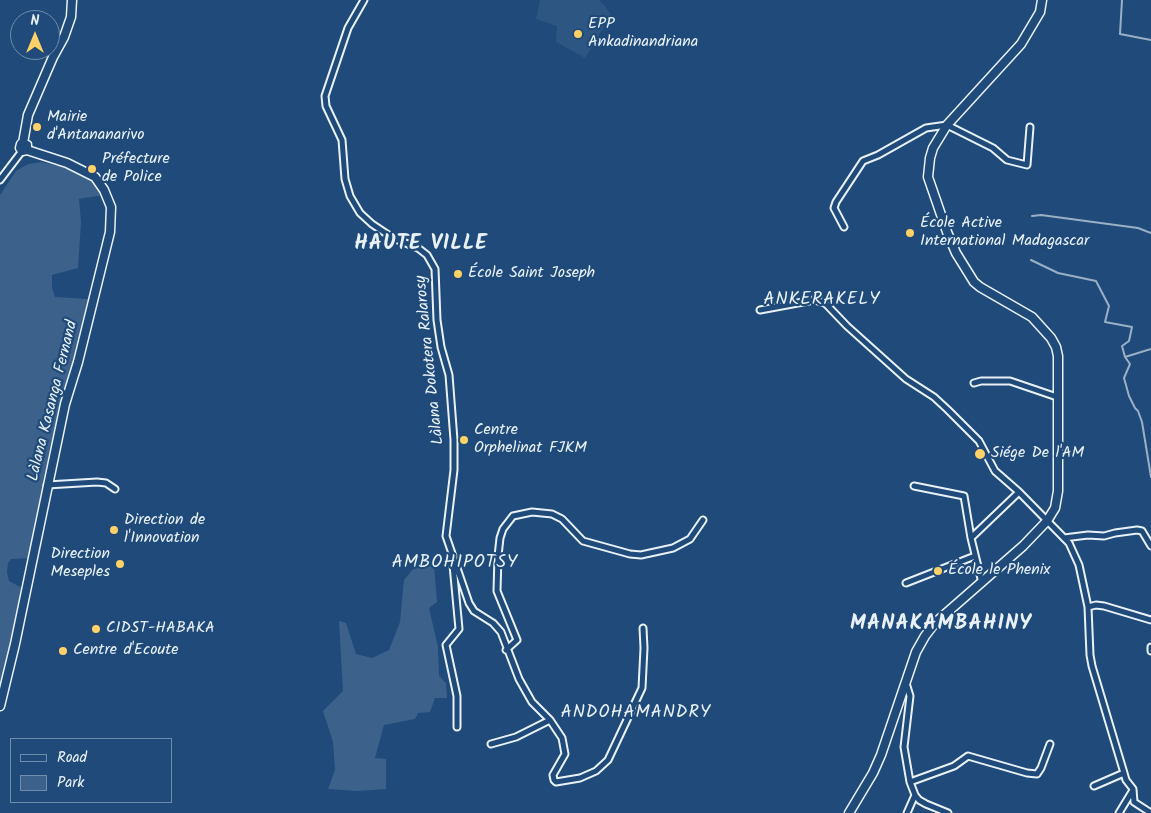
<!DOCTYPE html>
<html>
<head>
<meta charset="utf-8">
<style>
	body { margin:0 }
	#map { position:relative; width:1151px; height:813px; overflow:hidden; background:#1f4a7a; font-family:Kalam,sans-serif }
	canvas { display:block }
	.legend { position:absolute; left:10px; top:738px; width:162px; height:65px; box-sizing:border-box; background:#1f4a7a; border:1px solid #6f8dac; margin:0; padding:6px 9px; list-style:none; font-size:15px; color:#e8f1f8 }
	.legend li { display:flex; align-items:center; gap:10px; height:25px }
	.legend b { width:25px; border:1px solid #6f8dac }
	.north { position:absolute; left:10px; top:10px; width:50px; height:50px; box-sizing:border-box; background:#1f4a7a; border:1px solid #6f8dac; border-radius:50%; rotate:0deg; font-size:14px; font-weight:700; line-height:20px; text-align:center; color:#e8f1f8 }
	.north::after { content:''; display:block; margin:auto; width:18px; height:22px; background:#ffd166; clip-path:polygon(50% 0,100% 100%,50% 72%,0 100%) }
</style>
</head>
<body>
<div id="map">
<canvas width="1151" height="813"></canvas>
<ul class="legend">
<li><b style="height:6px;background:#1f4a7a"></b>Road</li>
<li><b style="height:14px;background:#3c628c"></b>Park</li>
</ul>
<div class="north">N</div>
</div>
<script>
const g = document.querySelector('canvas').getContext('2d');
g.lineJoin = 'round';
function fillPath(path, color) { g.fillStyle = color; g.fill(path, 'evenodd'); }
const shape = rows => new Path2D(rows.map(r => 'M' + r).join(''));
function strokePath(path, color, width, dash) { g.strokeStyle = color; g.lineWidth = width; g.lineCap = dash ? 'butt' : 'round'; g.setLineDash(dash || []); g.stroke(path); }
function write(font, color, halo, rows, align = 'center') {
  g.font = font + ' Kalam,sans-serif'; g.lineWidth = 4.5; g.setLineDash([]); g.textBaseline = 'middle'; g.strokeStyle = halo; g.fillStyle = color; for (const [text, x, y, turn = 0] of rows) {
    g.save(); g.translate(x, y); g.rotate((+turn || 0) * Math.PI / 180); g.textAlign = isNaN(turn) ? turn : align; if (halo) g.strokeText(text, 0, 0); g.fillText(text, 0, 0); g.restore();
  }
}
const built = shape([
	[540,0,599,0,605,6,611,15,585,58,556,42,557,26,536,19]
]);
const green = shape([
	[41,162,79,171,95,182,104,195,79,199,81,222,78,268,52,275,52,288,55,297,89,299,30,558,11,559,8,563,7,572,9,581,22,588,0,692,0,195,16,171,28,164],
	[434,566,437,602,429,608,438,647,439,676,446,683,447,698,435,698,430,712,418,713,415,719,384,725,375,758,386,759,386,789,357,791,328,789,335,770,333,742,323,711,343,691,339,621,346,623,356,654,372,658,389,650,400,622,404,580,414,568]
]);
const stream = shape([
	[1122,0,1120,34,1151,40],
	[1032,216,1041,215,1138,228,1151,233],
	[1031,260,1058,273,1096,281,1109,306,1105,322,1132,327,1129,341,1122,346,1125,357,1130,364,1124,378,1129,396,1135,408,1138,411,1142,422,1151,477],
	[1125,357,1151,349]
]);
const street = shape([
	[364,0,348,28,325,96,326,106,342,140,345,179,350,196,360,213,372,224,393,238,418,248,427,255,435,269,437,320,441,347,449,375,454,440,454,470,446,536,469,603,474,611,493,623,501,632,519,679,532,702,550,720,562,738,565,754,553,775,554,780,556,782,580,778,596,771,608,760,642,688,644,648,643,628],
	[0,180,22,151],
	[844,227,834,208,836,202,863,161,878,155,926,128,947,125,993,148,1007,160,1027,165,1030,127],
	[760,310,814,300,825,303,847,326,906,379,934,397,948,410,979,441,995,471,1019,492,1069,543,1079,565,1088,607],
	[974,383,981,381,1010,381,1057,397],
	[47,485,97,482,106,483,115,489],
	[914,486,964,496,971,538,1019,492],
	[971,538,982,583],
	[1064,538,1088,535,1104,536,1115,533,1137,530,1142,531,1151,546],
	[453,565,459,629,446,645,457,696,457,727],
	[906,583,975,556],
	[506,650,517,640,497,591,498,556,500,538,503,529,513,516,532,512,552,514,562,519,583,541,630,554,641,555,673,548,690,539,703,520],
	[1151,651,1151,647],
	[906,683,910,696,904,747,910,782,915,795,919,800,926,804,948,813],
	[491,744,516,737,550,720],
	[1124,773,1092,666,1090,655,1088,607,1096,605,1104,606,1151,620],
	[910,782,954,766,968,756,1027,773,1037,774,1041,768,1050,744],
	[1094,786,1124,773,1126,780,1133,789,1134,802,1151,813],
	[907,813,915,795],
	[1119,813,1133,790]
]);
const secondary = shape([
	[23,143,28,115,53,57,64,37,71,17,72,0],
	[0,706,15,644,65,404,78,362,110,232,111,207,104,190,95,177,67,163,27,150,22,151,20,148,21,144,27,145,27,150],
	[849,813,873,773,881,755,916,652,925,636,935,623,1023,546,1047,521,1055,508,1058,491,1058,356,1056,347,1051,338,1032,317,980,287,974,282,956,253,947,232,928,177,930,158,933,148,947,125,1021,44,1040,12,1042,0]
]);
const markers = [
	[578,34,5,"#ffd166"],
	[37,127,5,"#ffd166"],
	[92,169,5,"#ffd166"],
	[910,233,5,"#ffd166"],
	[458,274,5,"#ffd166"],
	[464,440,5,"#ffd166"],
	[980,454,6,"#ffd166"],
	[114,530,5,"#ffd166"],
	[120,564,5,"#ffd166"],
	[938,571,5,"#ffd166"],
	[96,629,5,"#ffd166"],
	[63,651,5,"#ffd166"]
];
const poiNames = [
	["EPP",588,25],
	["Ankadinandriana",588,43],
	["Mairie",47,118],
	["d'Antananarivo",47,136],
	["Préfecture",102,160],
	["de Police",102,178],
	["École Active",920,224],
	["International Madagascar",920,242],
	["École Saint Joseph",468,274],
	["Centre",474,431],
	["Orphelinat FJKM",474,449],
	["Siége De l'AM",991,454],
	["Direction de",124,521],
	["l'Innovation",124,539],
	["Direction",110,555,"right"],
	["Meseples",110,573,"right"],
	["École le Phenix",948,571],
	["CIDST-HABAKA",106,629],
	["Centre d'Ecoute",73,651]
];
const streetNames = [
	["Làlana Dokotera Ralarosy",431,360,-96],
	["Làlana Kasanga Fernand",54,401,-76]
];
const neighbourhoodNames = [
	["ANKERAKELY",822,301],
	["AMBOHIPOTSY",455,564],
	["ANDOHAMANDRY",636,714]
];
const districtNames = [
	["HAUTE VILLE",421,245],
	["MANAKAMBAHINY",941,625]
];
fillPath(built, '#2e5683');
fillPath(green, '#3c628c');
strokePath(stream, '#9ab0c7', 2);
strokePath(street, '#e8f1f8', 9);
strokePath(secondary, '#e8f1f8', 11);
strokePath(street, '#1f4a7a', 5);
strokePath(secondary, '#1f4a7a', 8);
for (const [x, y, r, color] of markers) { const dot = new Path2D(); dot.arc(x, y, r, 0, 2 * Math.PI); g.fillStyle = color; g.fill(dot); strokePath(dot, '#1f4a7a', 2); }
write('16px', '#e8f1f8', '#1f4a7a', poiNames, 'left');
write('16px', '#e8f1f8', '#1f4a7a', streetNames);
g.letterSpacing = '1px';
write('18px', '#e8f1f8', '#1f4a7a', neighbourhoodNames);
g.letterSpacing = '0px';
g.letterSpacing = '1px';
write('bold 21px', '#e8f1f8', '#1f4a7a', districtNames);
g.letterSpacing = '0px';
</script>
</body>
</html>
